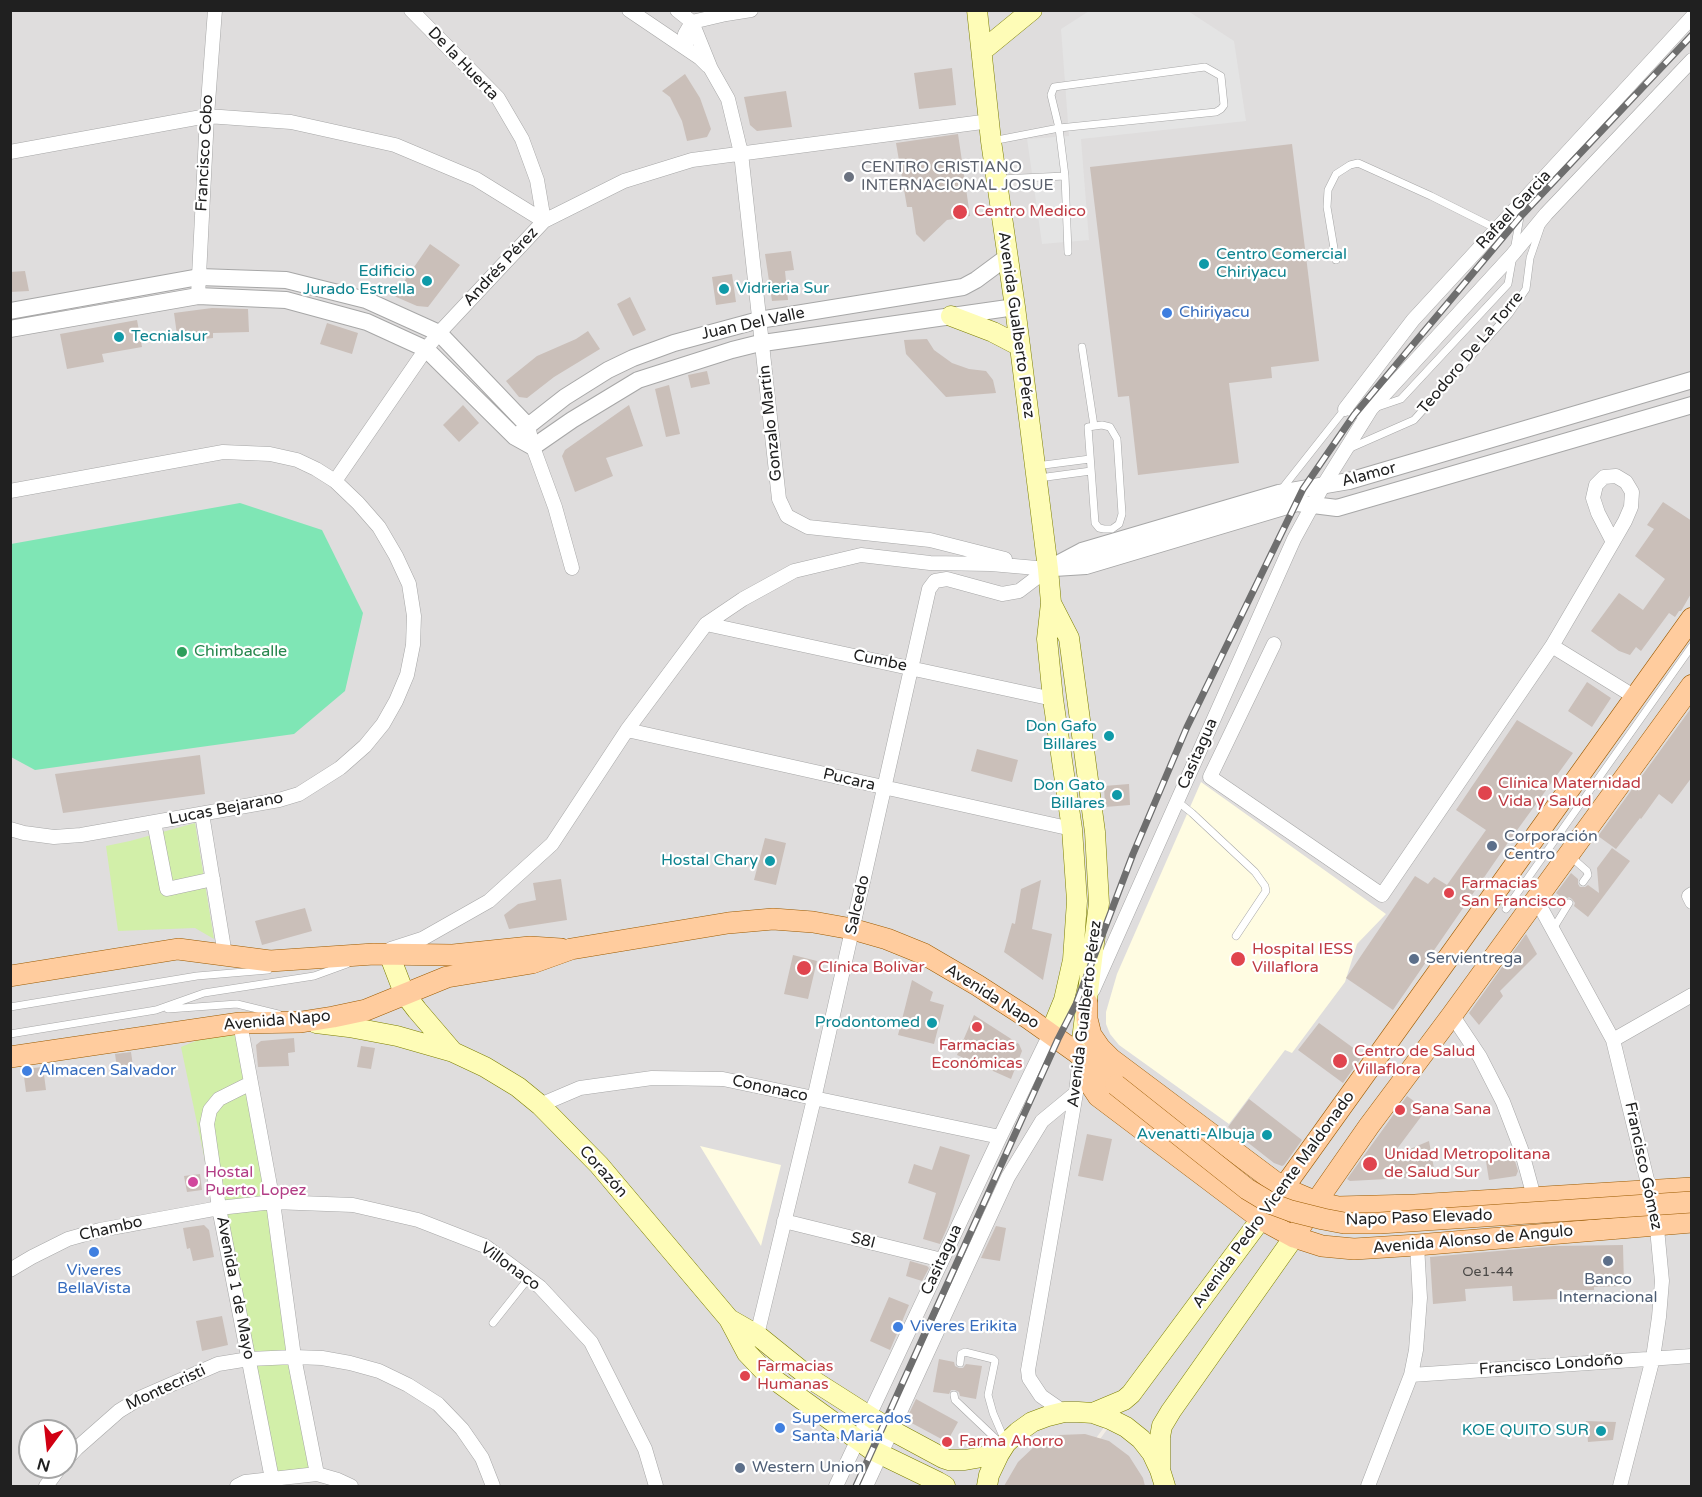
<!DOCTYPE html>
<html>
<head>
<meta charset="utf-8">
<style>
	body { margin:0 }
	#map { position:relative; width:1702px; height:1497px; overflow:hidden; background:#f2ede6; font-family:"Varela Round",sans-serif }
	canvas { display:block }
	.frame { position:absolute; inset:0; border:12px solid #202020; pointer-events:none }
	.north { position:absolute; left:18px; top:1419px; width:60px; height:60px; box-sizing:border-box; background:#fff; border:2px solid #a6a6a6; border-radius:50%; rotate:195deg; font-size:16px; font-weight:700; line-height:24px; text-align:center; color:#202020 }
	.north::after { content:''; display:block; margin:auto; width:21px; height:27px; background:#d10013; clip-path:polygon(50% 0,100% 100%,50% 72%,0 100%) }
</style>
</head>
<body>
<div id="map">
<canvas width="1702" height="1497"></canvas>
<div class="frame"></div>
<div class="north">N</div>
</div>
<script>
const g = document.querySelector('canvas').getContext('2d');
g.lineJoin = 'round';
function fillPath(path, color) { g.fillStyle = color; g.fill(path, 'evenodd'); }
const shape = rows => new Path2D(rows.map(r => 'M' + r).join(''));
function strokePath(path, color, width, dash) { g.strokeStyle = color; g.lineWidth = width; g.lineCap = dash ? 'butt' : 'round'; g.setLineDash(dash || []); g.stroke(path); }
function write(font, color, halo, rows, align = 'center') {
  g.font = font + ' "Varela Round",sans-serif'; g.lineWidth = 4.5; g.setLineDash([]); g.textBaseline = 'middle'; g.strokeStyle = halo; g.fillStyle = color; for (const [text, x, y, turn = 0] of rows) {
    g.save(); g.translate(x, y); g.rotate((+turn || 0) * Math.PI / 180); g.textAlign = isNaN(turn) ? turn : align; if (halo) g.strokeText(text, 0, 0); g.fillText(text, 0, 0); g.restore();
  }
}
const residential = shape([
	[10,11,1691,11,1691,1486,1066,1486,1643,691,1061,1486,11,1486],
	[30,1431,66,1431,66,1467,30,1467]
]);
const education = shape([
	[1201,782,1386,914,1357,944,1345,982,1292,1053,1285,1050,1229,1124,1119,1045,1110,1034,1106,1024,1106,1012,1117,974],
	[700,1146,781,1165,761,1246]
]);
const grass = shape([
	[195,823,214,939,195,928,118,931,106,846,130,841],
	[240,1023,317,1474,272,1479,181,1047]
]);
const pitch = shape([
	[240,503,322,530,363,613,345,691,294,734,35,770,11,757,11,544]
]);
const parking = shape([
	[1089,11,1188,11,1234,41,1246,121,1081,139,1089,240,1042,244,1027,139,1069,136,1061,29]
]);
const building = shape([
	[952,68,956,105,919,109,914,73],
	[685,74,700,98,711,129,707,137,687,141,682,121,670,97,662,91],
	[786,91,792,127,757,131,750,125,744,97],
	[958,134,970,216,947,220,924,242,916,234,912,207,907,207,896,143],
	[1292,144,1319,361,1271,367,1272,378,1229,383,1239,463,1138,475,1129,396,1118,397,1090,167],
	[430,244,460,265,428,307,417,306,394,296],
	[791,251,794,270,785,271,788,300,772,301,765,254],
	[25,271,29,291,10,292,10,272],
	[732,274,736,302,716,305,712,277],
	[630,297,646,330,633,336,617,304],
	[212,308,248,309,249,332,213,333,213,338,178,342,174,313],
	[137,320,142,347,102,354,104,362,67,369,60,334],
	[327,323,358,333,352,354,320,344],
	[588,331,600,349,554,377,527,398,519,397,506,381,537,356,576,339],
	[927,339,934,350,952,363,969,369,986,371,993,380,996,393,946,397,906,354,904,340],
	[707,371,710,384,691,388,688,375],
	[669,385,680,434,666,437,655,389],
	[463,405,479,423,459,442,443,425],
	[629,405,643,446,606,458,613,476,575,492,562,456,565,450],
	[1663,502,1692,521,1692,592,1681,611,1679,611,1675,617,1669,613,1641,651,1636,647,1630,655,1619,651,1591,631,1619,593,1643,610,1665,579,1635,556,1654,529,1647,525],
	[1587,682,1611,698,1592,727,1568,711],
	[1692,707,1692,777,1672,804,1659,794,1641,819,1640,818,1616,849,1598,836],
	[1517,720,1573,753,1507,844,1393,1010,1346,978,1415,876,1428,884,1434,877,1447,885,1486,830,1456,810],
	[977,749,1018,760,1012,782,971,771],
	[200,755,205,794,63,813,55,774],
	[1129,784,1130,805,1105,807,1104,786],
	[765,838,786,843,776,885,754,880],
	[1612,848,1630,861,1588,917,1574,906,1575,903,1572,899,1569,897,1565,900,1556,893,1571,873,1578,879,1578,884,1580,887,1585,887,1588,885,1599,893,1597,868],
	[561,879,567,920,509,929,504,915,518,904,536,900,533,883],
	[1041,880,1032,929,1052,934,1043,980,1004,952,1012,923,1015,924,1021,889],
	[305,908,312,931,262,945,255,921],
	[1526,934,1537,954,1500,991,1503,996,1479,1025,1469,1013],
	[793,955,817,961,808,999,784,994],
	[912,980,933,992,930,1001,944,1005,934,1044,898,1035],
	[974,1015,1019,1044,1022,1051,1011,1079,957,1055],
	[1319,1023,1363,1055,1343,1083,1298,1050],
	[294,1038,295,1052,288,1053,289,1066,258,1067,256,1045,261,1041],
	[361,1046,375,1048,371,1069,357,1067],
	[131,1052,134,1073,118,1075,115,1054],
	[43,1067,46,1090,26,1092,23,1069],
	[1407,1096,1426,1110,1391,1157,1429,1141,1435,1174,1405,1178,1350,1181,1347,1179],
	[1249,1099,1302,1140,1284,1165,1282,1166,1274,1163,1228,1127],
	[1087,1134,1112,1139,1103,1181,1078,1176],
	[940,1146,970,1155,948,1226,940,1244,923,1239,936,1193,908,1183,914,1164,932,1170],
	[1512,1151,1518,1171,1516,1176,1489,1180,1485,1155],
	[200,1174,202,1190,187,1192,184,1176],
	[204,1225,209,1230,214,1257,193,1261,190,1248,187,1249,183,1228],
	[996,1226,1006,1228,1000,1261,981,1258],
	[1623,1245,1624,1286,1594,1287,1594,1290,1557,1290,1557,1299,1513,1301,1512,1286,1465,1289,1466,1301,1433,1304,1430,1257,1554,1246],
	[910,1261,927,1266,929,1268,922,1281,906,1276],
	[889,1297,909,1305,890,1350,870,1341],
	[222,1316,228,1345,202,1351,196,1321],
	[939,1359,954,1362,955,1366,959,1368,963,1368,966,1364,982,1366,976,1399,960,1396,959,1392,955,1390,951,1390,949,1394,933,1392],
	[916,1399,958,1422,947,1442,906,1420],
	[1586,1421,1616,1422,1613,1440,1588,1442],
	[1085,1434,1109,1441,1129,1456,1143,1478,1145,1486,1004,1486,1018,1462,1036,1445,1059,1435]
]);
const service = shape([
	[992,141,1059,128,1216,112,1221,109,1224,105,1221,76,1205,67,1054,87,1051,95,1059,128,1065,176,1068,252],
	[1000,179,1065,176],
	[1336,260,1327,207,1328,190,1336,174,1350,165,1358,163,1431,196,1497,229],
	[1082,347,1094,426],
	[1102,425,1110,427,1117,439,1122,514,1119,524,1112,529,1104,529,1099,528,1095,523,1088,427,1102,425],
	[1348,449,1414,420,1509,314,1526,289,1530,258,1541,226],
	[1036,466,1090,459],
	[1039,478,1091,471],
	[1281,490,1345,409,1354,415,1401,399,1508,284,1520,217,1525,204],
	[1177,801,1192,813,1255,872,1265,886,1266,891,1236,936],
	[1571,857,1587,871,1588,875,1583,882],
	[1506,909,1692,646],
	[1553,929,1569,903],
	[10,1007,197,976,268,970],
	[168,1009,237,1004,278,1014],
	[10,1034,156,1010,204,993,314,976,347,964],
	[493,1323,528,1279],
	[960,1363,961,1354,965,1352,993,1359,995,1361,988,1395,993,1413,1005,1441],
	[954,1395,955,1400,995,1438,1000,1446]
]);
const minor = shape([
	[411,10,498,98,522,139,537,180,544,221],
	[629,10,700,58,708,66],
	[677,10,692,22,711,69,728,99,741,153,779,499,787,516,808,527,930,540,1005,559],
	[687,49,685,34,692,22,726,14,751,10],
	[10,152,207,116,291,122,395,145,476,179,544,221],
	[198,296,207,116,215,10],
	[1345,409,1413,320,1692,17],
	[520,432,528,426,533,447,555,507,572,568],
	[335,481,426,349,439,333,544,221,624,181,692,160,990,121],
	[10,491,223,452,270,454,297,460,316,469,335,481,358,503,379,527,396,556,409,584,414,616,413,645,407,675,396,701,383,724,365,746,340,768,299,794,279,800,81,835,54,837,24,833,10,829],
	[706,624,1053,699],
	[1274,644,1210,777,1382,895,1552,646,1635,697],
	[1552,646,1613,542,1625,521,1631,507,1632,492,1626,482,1616,476,1604,477,1596,485,1593,498,1598,513,1613,542],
	[627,730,1072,829],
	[202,814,225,955],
	[154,822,167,889,213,879],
	[1692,894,1689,896,1692,902],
	[1536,899,1613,1040,1651,1196],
	[391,949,422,939,489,901,552,844,627,730,706,624,743,599,794,571,861,555,930,563,991,564,1048,569],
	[1093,990,1294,539,1323,486,1371,409,1513,254,1546,214,1692,60],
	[1452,1015,1480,1057,1503,1102,1521,1149,1534,1197],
	[240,1023,273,1202,294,1357,317,1474],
	[1613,1040,1692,995],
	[251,1083,219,1099,210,1110,207,1124,219,1208,272,1479],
	[540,1105,580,1088,652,1078,723,1079,1000,1137],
	[784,1221,942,1260],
	[10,1270,32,1257,68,1239,100,1230,219,1208,273,1202,353,1205,418,1220,485,1246,540,1287,591,1342,645,1449,656,1486],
	[757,1335,814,1099,929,589,935,581,947,579,1002,594,1019,591,1048,569],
	[1411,1375,1692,1356],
	[1064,1412,1041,1396,1029,1378,1028,1370,1076,1093,1080,1056],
	[66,1460,77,1448,119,1411,140,1398,218,1364,249,1359,294,1357,322,1358,350,1363,379,1371,408,1385,438,1404,462,1429,482,1458,493,1486],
	[46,1486,60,1467],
	[237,1486,245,1482,317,1474,338,1480,351,1486],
	[836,1486,1000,1137,1050,1034],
	[866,1486,1008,1177,1042,1121,1076,1093],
	[1368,1486,1411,1375,1416,1350,1420,1298,1417,1245],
	[1620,1486,1653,1358,1659,1317,1662,1281,1656,1218]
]);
const tertiary = shape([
	[10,311,199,277,286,280,366,300,439,333,528,426,565,397,608,370,633,358,674,343,759,320,963,287,976,280,1007,257],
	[10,329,198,296,286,300,367,322,426,349,515,437,533,447,572,420,638,380,732,350,756,344,1015,307],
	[1054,568,1086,566,1297,503,1337,508,1692,405],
	[1048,569,1082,551,1279,493,1349,481,1692,380]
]);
const secondary = shape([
	[977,10,991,141,1015,307,1048,569,1051,603,1047,639,1053,699,1072,829,1077,901,1073,960,1064,1000,1050,1034],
	[982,51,1032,10],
	[951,316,993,332,1020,346],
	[1051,603,1069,638,1095,832,1099,903,1080,1056],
	[389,954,404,993,417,1010,453,1052],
	[316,1023,349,1027,397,1036,453,1052,485,1067,518,1087,540,1105,599,1165,729,1319,747,1353,768,1375,872,1450,938,1482,945,1486],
	[729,1319,757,1335,814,1381,891,1430,943,1458,949,1460,965,1460,999,1454],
	[1093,1413,1124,1400,1131,1394,1261,1219],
	[1160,1470,1160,1437,1162,1426,1171,1411,1294,1237],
	[987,1486,989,1475,999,1454,1006,1443,1018,1432,1032,1422,1048,1416,1064,1412,1078,1412,1093,1413,1110,1419,1126,1427,1141,1439,1152,1453,1160,1470,1165,1486]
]);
const primary = shape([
	[10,976,178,949,270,961,374,954,453,955,530,947,561,949],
	[1087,1003,1087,1019,1091,1035,1100,1048,1111,1059],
	[10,1057,240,1023,301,1022,333,1017,366,1010,447,977,532,963,571,949,728,923,773,919,813,922,852,929,887,939,924,954,977,985,1028,1018,1090,1062,1116,1085],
	[1090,1062,1092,1087,1098,1096,1261,1219,1294,1237,1322,1246,1354,1249,1417,1245,1692,1222],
	[1090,1062,1111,1059,1283,1188,1316,1202,1338,1207,1415,1205,1692,1188],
	[1261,1219,1692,618],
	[1294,1237,1316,1202,1369,1126,1452,1015,1692,685]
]);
const rail = shape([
	[856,1486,1058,1039,1076,1004,1133,854,1187,727,1303,489,1354,415,1520,217,1692,35]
]);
const primaryBridge = shape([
	[1116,1085,1247,1189,1272,1204,1291,1211,1323,1219,1344,1223,1380,1223,1692,1202]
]);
const markers = [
	[849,177,6,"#6b7280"],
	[960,212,8,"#e0444e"],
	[1204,264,6,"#0f9aa8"],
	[427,281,6,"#0f9aa8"],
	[724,289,6,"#0f9aa8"],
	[1167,313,6,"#3f7fe0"],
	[119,337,6,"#0f9aa8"],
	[182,652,6,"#2e9e5b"],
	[1109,736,6,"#0f9aa8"],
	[1485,793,8,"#e0444e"],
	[1117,795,6,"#0f9aa8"],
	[1492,846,6,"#5c6f8a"],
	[770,861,6,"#0f9aa8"],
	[1449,893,6,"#e0444e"],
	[1238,959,8,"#e0444e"],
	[1414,959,6,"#5c6f8a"],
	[804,968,8,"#e0444e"],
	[932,1023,6,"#0f9aa8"],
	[977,1027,6,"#e0444e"],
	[1340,1061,8,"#e0444e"],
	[27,1071,6,"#3f7fe0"],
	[1400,1110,6,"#e0444e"],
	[1267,1135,6,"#0f9aa8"],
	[1370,1164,8,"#e0444e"],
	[193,1182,6,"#d1479c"],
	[94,1252,6,"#3f7fe0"],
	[1608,1261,6,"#5c6f8a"],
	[898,1327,6,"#3f7fe0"],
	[745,1376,6,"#e0444e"],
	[780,1428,6,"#3f7fe0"],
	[1601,1431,6,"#0f9aa8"],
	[947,1442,6,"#e0444e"],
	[740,1468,6,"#5c6f8a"]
];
const numberNames = [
	["Oe1-44",1488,1272]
];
const streetNames = [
	["De la Huerta",463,64,46],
	["Francisco Cobo",205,153,-87],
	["Rafael Garcia",1514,210,-47],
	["Andrés Pérez",501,267,-47],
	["Juan Del Valle",753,324,-12],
	["Avenida Gualberto Pérez",1016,325,82],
	["Teodoro De La Torre",1471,353,-50],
	["Gonzalo Martín",771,423,-96],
	["Alamor",1369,475,-15],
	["Cumbe",880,661,12],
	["Casitagua",1198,754,-66],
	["Pucara",849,780,13],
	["Lucas Bejarano",226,809,-11],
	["Salcedo",858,905,-77],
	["Avenida Napo",992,997,32],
	["Avenida Gualberto Pérez",1085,1014,-83],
	["Avenida Napo",277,1021,-5],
	["Cononaco",770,1089,12],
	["Francisco Gómez",1643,1166,78],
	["Corazón",603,1172,48],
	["Avenida Pedro Vicente Maldonado",1274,1200,-54],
	["Napo Paso Elevado",1419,1218,-2],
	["Chambo",111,1229,-13],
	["Avenida Alonso de Angulo",1473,1240,-5],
	["S8I",863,1241,14],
	["Casitagua",942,1260,-65],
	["Villonaco",510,1267,36],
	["Avenida 1 de Mayo",235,1288,79],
	["Francisco Londoño",1551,1365,-4],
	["Montecristi",166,1388,-25]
];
const worshipNames = [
	["CENTRO CRISTIANO",861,168],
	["INTERNACIONAL JOSUE",861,186]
];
const healthNames = [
	["Centro Medico",974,212],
	["Clínica Maternidad",1498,784],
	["Vida y Salud",1498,802],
	["Farmacias",1461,884],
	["San Francisco",1461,902],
	["Hospital IESS",1252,950],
	["Villaflora",1252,968],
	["Clínica Bolivar",818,968],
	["Farmacias",977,1046,"center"],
	["Económicas",977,1064,"center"],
	["Centro de Salud",1354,1052],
	["Villaflora",1354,1070],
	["Sana Sana",1412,1110],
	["Unidad Metropolitana",1384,1155],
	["de Salud Sur",1384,1173],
	["Farmacias",757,1367],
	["Humanas",757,1385],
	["Farma Ahorro",959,1442]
];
const cultureNames = [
	["Centro Comercial",1216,255,"left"],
	["Chiriyacu",1216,273,"left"],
	["Edificio",415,272],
	["Jurado Estrella",415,290],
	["Vidrieria Sur",736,289,"left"],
	["Tecnialsur",131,337,"left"],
	["Don Gafo",1097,727],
	["Billares",1097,745],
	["Don Gato",1105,786],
	["Billares",1105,804],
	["Hostal Chary",758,861],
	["Prodontomed",920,1023],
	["Avenatti-Albuja",1255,1135],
	["KOE QUITO SUR",1589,1431]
];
const shopNames = [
	["Chiriyacu",1179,313],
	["Almacen Salvador",39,1071],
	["Viveres",94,1271,"center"],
	["BellaVista",94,1289,"center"],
	["Viveres Erikita",910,1327],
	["Supermercados",792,1419],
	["Santa Maria",792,1437]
];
const leisureNames = [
	["Chimbacalle",194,652]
];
const serviceNames = [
	["Corporación",1504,837],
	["Centro",1504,855],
	["Servientrega",1426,959],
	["Banco",1608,1280,"center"],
	["Internacional",1608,1298,"center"],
	["Western Union",752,1468]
];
const hotelNames = [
	["Hostal",205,1173],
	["Puerto Lopez",205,1191]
];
fillPath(residential, '#dfdddd');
fillPath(education, '#fffce2');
fillPath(grass, '#d2efa9');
fillPath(pitch, '#7fe6b5');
fillPath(parking, '#e4e4e4');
fillPath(building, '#cabfb9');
strokePath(service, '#a7a7a7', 8);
strokePath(minor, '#a7a7a7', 15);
strokePath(tertiary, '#a7a7a7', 18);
strokePath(secondary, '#7c7f00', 21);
strokePath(primary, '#9d5b00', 22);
strokePath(service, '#fff', 7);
strokePath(minor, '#fff', 14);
strokePath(tertiary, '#fff', 16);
strokePath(secondary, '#fefcb7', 20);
strokePath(primary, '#ffcc9e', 21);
strokePath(rail, '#6e6e6e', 7);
strokePath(rail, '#fff', 4.5, [14]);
strokePath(primaryBridge, '#9d5b00', 22, []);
strokePath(primaryBridge, '#ffcc9e', 21);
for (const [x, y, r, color] of markers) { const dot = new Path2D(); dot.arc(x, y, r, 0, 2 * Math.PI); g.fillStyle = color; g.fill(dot); strokePath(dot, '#fff', 2); }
write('14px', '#4a4846', null, numberNames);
write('16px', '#202020', '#fff', streetNames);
write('16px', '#5b616d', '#fff', worshipNames, 'left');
write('16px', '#be3a42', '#fff', healthNames, 'left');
write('16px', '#0d838f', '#fff', cultureNames, 'right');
write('16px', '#366cbe', '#fff', shopNames, 'left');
write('16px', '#27864d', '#fff', leisureNames, 'left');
write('16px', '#4e5e75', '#fff', serviceNames, 'left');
write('16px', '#b23c85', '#fff', hotelNames, 'left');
</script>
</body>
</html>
